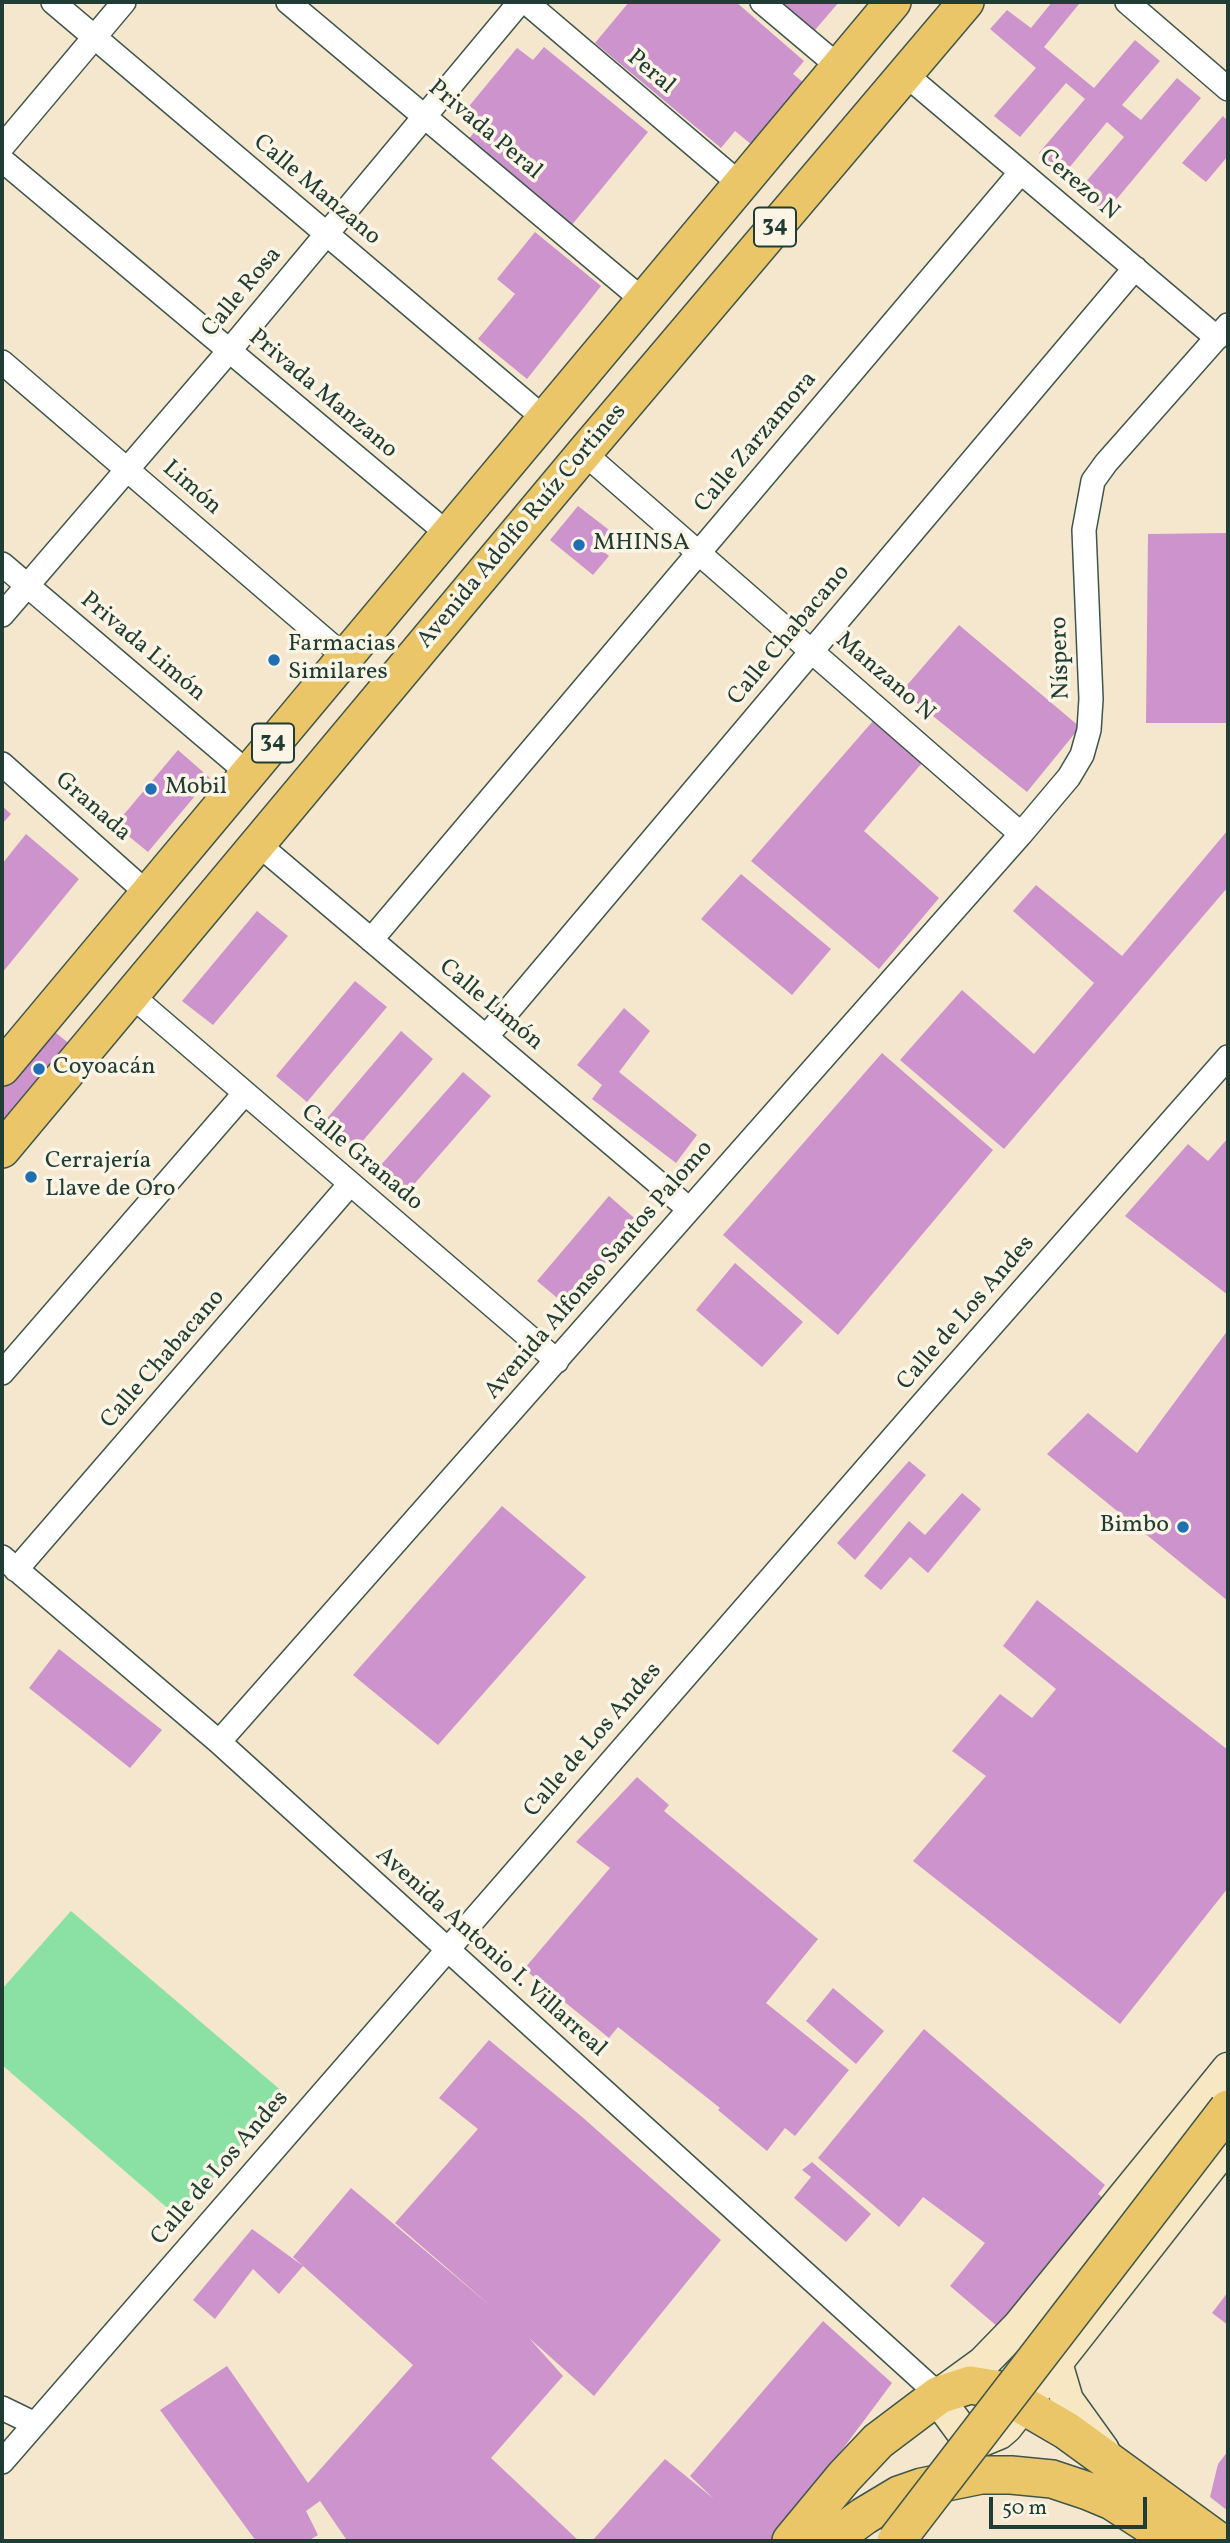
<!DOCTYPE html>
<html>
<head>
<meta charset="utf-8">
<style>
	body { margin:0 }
	#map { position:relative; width:1230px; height:2543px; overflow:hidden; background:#f5e7ce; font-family:Vollkorn,serif }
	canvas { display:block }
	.frame { position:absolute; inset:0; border:4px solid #1f3d34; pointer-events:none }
	.scale { position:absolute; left:989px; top:2497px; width:158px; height:32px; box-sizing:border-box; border:4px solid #1f3d34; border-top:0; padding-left:9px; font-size:21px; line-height:24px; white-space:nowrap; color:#1f3d34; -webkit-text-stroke:5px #fcf5e5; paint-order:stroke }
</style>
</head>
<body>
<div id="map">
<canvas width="1230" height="2543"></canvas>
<div class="frame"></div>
<div class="scale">50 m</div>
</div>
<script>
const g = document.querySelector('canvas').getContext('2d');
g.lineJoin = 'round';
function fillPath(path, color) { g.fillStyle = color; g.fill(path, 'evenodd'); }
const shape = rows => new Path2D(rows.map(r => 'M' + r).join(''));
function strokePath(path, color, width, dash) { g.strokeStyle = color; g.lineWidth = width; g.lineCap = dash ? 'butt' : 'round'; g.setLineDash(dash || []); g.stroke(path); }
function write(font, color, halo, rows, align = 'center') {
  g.font = font + ' Vollkorn,serif'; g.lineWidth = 7; g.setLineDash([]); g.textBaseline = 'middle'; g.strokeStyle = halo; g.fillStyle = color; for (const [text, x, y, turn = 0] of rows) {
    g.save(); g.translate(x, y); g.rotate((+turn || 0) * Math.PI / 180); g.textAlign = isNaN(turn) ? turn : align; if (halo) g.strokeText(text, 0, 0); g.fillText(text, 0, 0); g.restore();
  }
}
const green = shape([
	[71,1911,284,2093,179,2218,2,2065,2,1989]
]);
const building = shape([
	[629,2,736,2,804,61,793,74,804,83,752,145,735,131,721,148,595,43],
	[781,2,839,2,815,30],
	[1052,2,1077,2,1079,4,1044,47,1094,88,1135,40,1160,61,1122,105,1141,120,1177,78,1201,98,1105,213,1078,191,1124,137,1107,122,1064,174,1039,153,1085,99,1066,83,1020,137,994,116,1036,68,990,29,1007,10,1031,28],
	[544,47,648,132,571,226,467,141,477,129,461,116,517,48,533,60],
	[1223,116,1228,121,1228,156,1206,182,1182,163],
	[535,232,601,286,527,379,478,339,515,294,497,279],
	[578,506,613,533,600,549,609,556,593,575,550,540],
	[1228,533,1228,723,1146,723,1148,534],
	[959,625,1080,727,1027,792,902,691],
	[873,721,922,763,864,831,939,898,879,969,751,861],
	[178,750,210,778,148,852,115,825],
	[2,806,11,814,2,824],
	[1228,830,1228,887,1004,1149,900,1060,962,990,1034,1054,1094,983,1013,911,1036,885,1122,956],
	[26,834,79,879,2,973,2,864],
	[741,874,831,949,792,995,701,919],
	[257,911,288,936,213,1025,182,1001],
	[355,981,387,1007,307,1102,276,1076],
	[624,1008,650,1031,619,1072,697,1135,676,1163,592,1099,602,1085,577,1065],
	[51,1029,76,1049,2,1138,2,1088],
	[401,1031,433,1059,355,1150,323,1123],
	[882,1053,993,1150,838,1335,723,1235],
	[463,1072,491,1096,409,1190,380,1166],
	[1228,1138,1228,1295,1125,1216,1188,1144,1208,1161],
	[609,1196,640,1223,568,1307,537,1281],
	[735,1263,803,1322,762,1367,696,1310],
	[1228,1330,1228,1601,1047,1454,1088,1413,1137,1453],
	[909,1461,926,1475,855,1560,837,1543],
	[962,1493,981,1509,928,1573,910,1557,881,1590,864,1576,909,1521,925,1535],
	[502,1506,586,1577,438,1745,353,1675],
	[1037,1600,1228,1750,1228,1888,1120,2024,913,1861,986,1776,952,1751,1000,1694,1032,1718,1056,1689,1003,1646],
	[59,1649,162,1730,130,1768,29,1688],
	[637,1777,669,1805,664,1811,818,1939,766,2003,849,2070,795,2136,785,2128,767,2151,718,2110,720,2108,618,2027,609,2038,524,1969,610,1868,576,1842],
	[833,1988,884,2031,856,2064,806,2021],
	[924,2029,1105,2185,1098,2194,1107,2201,998,2327,950,2286,985,2243,923,2197,899,2227,818,2158],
	[489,2040,581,2116,721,2240,594,2396,529,2338,563,2376,491,2458,579,2541,345,2541,346,2539,320,2501,306,2511,318,2535,308,2541,256,2541,160,2410,227,2366,308,2483,413,2365,293,2257,351,2188,493,2308,395,2223,478,2129,439,2098],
	[812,2162,871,2214,846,2242,794,2198,811,2177,802,2170],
	[252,2229,303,2266,279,2294,253,2269,215,2319,193,2300],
	[1228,2292,1228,2325,1212,2313],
	[823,2321,892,2383,774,2541,592,2541,665,2459,714,2499,690,2476],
	[1228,2451,1228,2511,1210,2497,1218,2464]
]);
const minor = shape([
	[53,2,545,419],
	[288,2,644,301],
	[526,2,740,184],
	[762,2,838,66],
	[1127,2,1228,89],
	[905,74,1217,338],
	[2,147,124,2],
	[2,160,448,534],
	[2,362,345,657],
	[584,453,1021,834],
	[2,564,248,773],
	[2,615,229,351,520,2],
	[2,764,147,893],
	[258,844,689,1209],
	[371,940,1021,172],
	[131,995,557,1361],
	[486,1037,1135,268],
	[2,1373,244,1094],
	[2,1557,219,1742,939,2395],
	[16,1570,350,1184],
	[219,1742,1021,834,1069,777,1082,755,1089,730,1091,699,1084,530,1093,481,1106,463,1228,325],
	[2,2408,35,2424],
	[2,2462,925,1401,1228,1057]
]);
const secondary = shape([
	[1228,2069,1018,2327,983,2363,939,2395,947,2411,961,2430,968,2436,982,2440,999,2433,1006,2427,1228,2144],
	[1056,2363,1067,2400,1103,2450]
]);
const primary = shape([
	[2,1068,893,2],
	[2,1150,584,453,966,2]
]);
const trunk = shape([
	[791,2541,844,2477,878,2441,939,2395,970,2385,995,2389,1067,2431,1218,2541],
	[830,2541,864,2516,899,2495,922,2487,981,2475,1011,2475,1052,2479,1088,2491,1112,2501,1174,2541]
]);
const trunkBridge = shape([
	[896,2541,1228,2109]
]);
const markers = [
	[579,545,7,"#1f6fb2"],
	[274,660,7,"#1f6fb2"],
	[151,789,7,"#1f6fb2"],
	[39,1069,7,"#1f6fb2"],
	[31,1177,7,"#1f6fb2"],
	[1183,1527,7,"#1f6fb2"]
];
const shields = [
	[775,227,42],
	[273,743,42]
];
const shieldNames = [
	["34",775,227],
	["34",273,743]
];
const streetNames = [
	["Peral",650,73,40],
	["Privada Peral",484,131,40],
	["Cerezo N",1078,186,40],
	["Calle Manzano",316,191,40],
	["Calle Rosa",243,293,-50],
	["Privada Manzano",322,395,40],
	["Calle Zarzamora",757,443,-50],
	["Limón",191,489,41],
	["Avenida Adolfo Ruíz Cortines",523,527,-50],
	["Calle Chabacano",790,636,-50],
	["Privada Limón",142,648,40],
	["Níspero",1062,658,-92],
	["Manzano N",884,678,41],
	["Granada",92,808,41],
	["Calle Limón",490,1006,40],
	["Calle Granado",361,1159,40],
	["Avenida Alfonso Santos Palomo",600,1271,-49],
	["Calle de Los Andes",967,1314,-49],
	["Calle Chabacano",164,1360,-49],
	["Calle de Los Andes",594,1741,-49],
	["Avenida Antonio I. Villarreal",490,1953,42],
	["Calle de Los Andes",221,2169,-49]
];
const poiNames = [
	["MHINSA",593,545],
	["Farmacias",288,646],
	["Similares",288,674],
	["Mobil",165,789],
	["Coyoacán",53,1069],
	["Cerrajería",45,1163],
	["Llave de Oro",45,1191],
	["Bimbo",1169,1527,"right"]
];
fillPath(green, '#8be1a4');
fillPath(building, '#cd93cc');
strokePath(minor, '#3f564b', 26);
strokePath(secondary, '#3f564b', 35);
strokePath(primary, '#3f564b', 38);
strokePath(trunk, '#3f564b', 40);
strokePath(minor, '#fff', 23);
strokePath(secondary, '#f7e8c3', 32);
strokePath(primary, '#ebc669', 35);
strokePath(trunk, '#ebc669', 37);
strokePath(trunkBridge, '#3f564b', 40, []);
strokePath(trunkBridge, '#ebc669', 37);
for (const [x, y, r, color] of markers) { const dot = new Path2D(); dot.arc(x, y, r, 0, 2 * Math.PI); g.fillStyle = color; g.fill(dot); strokePath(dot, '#fcf5e5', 2.5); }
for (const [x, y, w] of shields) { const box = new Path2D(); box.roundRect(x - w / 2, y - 19.5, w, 39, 5); g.fillStyle = '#fcf5e5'; g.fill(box); strokePath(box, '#1f3d34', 2); }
write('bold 23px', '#1f3d34', null, shieldNames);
write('24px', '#1f3d34', '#fcf5e5', streetNames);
write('24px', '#1f3d34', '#fcf5e5', poiNames, 'left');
</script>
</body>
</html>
